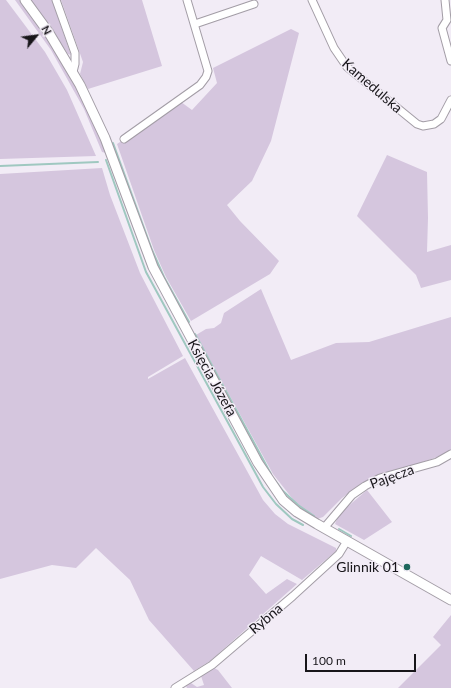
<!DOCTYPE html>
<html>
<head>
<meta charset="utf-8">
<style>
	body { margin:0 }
	#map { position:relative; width:451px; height:688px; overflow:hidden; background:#f2ecf6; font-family:Lato,sans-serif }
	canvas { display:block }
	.north { position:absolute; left:16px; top:16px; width:40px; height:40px; -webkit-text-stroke:3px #f2ecf6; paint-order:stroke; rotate:61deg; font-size:11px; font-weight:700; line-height:16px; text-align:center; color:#18161a }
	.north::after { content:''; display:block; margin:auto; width:14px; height:18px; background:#18161a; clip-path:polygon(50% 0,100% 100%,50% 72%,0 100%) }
	.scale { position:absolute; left:305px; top:654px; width:111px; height:18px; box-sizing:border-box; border:2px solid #18161a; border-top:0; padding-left:5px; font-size:12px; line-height:14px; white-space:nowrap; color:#18161a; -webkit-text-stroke:3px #f2ecf6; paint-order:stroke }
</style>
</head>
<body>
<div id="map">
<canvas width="451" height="688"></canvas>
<div class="north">N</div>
<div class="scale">100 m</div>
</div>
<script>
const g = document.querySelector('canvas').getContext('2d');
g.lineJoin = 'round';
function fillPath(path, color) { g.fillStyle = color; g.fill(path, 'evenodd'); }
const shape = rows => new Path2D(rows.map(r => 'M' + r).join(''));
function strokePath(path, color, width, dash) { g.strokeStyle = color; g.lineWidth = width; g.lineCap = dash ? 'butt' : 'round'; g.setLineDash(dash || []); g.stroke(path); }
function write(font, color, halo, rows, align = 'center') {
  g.font = font + ' Lato,sans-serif'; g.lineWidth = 3; g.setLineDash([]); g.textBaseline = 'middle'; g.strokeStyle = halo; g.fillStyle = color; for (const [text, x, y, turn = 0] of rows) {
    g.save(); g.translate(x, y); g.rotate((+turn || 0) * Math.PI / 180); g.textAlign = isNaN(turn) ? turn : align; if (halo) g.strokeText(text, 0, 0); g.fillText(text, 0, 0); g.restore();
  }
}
const green = shape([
	[0,0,6,0,45,52,67,90,96,156,0,159],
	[15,0,20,0,55,49,76,85,106,153,102,152,84,109,51,50],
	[31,0,52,0,71,55,68,54],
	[61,0,142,0,162,66,88,89,80,74,83,62],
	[291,29,299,33,271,141,252,181,227,205,240,221,279,261,270,274,191,321,166,277,154,250,117,144,181,102,192,110,217,83,213,68],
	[387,155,427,172,428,218,427,252,451,245,451,280,421,288,416,275,357,216],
	[102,168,110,195,140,273,183,356,148,377,148,379,185,358,263,500,275,514,288,524,336,548,336,551,302,580,261,556,249,575,266,594,287,579,297,584,210,661,194,671,149,620,130,580,96,548,76,568,52,565,0,579,0,174],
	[261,289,291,360,336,343,369,342,451,317,451,451,437,457,362,483,342,498,323,517,317,519,299,507,273,474,196,335,206,329,214,328,221,323,224,313],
	[367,490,392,522,364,540,335,524,339,514],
	[451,615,451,688,398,688,441,645,433,637],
	[214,668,218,670,232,688,187,688,186,686,191,683,197,687,204,685,201,676]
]);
const stream = shape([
	[113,143,152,250,164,277,189,322],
	[106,160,146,272,226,419,263,487,276,504,292,519,303,525],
	[0,166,98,162],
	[195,334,271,474],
	[274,479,283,491,298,505,314,516],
	[339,529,351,536]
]);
const street = shape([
	[56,0,75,53,75,64,73,72],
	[312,0,334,48,347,67,417,124,423,126,434,124,441,119,451,100],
	[445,0,447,20,442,28,451,61],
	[195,24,254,4],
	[124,139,200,85,206,77,208,71,187,0],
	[324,528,352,495,365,486,380,478,437,462,451,454],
	[175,688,212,665,293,596,339,554,347,541]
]);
const secondary = shape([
	[25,0,49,33,80,85,105,138,153,267,258,463,283,500,297,512,317,524,451,600]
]);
const markers = [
	[407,567,4,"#1e675d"]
];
const streetNames = [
	["Kamedulska",372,86,41],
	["Księcia Józefa",212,378,61],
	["Pajęcza",392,477,-20],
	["Rybna",266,619,-40]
];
const poiNames = [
	["Glinnik 01",399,567]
];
fillPath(green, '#d5c6de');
strokePath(stream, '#9fc8c0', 2);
strokePath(street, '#a39da6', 9);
strokePath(secondary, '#a39da6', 11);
strokePath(street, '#fff', 7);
strokePath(secondary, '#fff', 9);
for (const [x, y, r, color] of markers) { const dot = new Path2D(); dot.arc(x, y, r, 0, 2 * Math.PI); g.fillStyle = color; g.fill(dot); strokePath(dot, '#f2ecf6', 1.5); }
write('14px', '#18161a', '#f2ecf6', streetNames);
write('14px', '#18161a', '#f2ecf6', poiNames, 'right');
</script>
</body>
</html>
